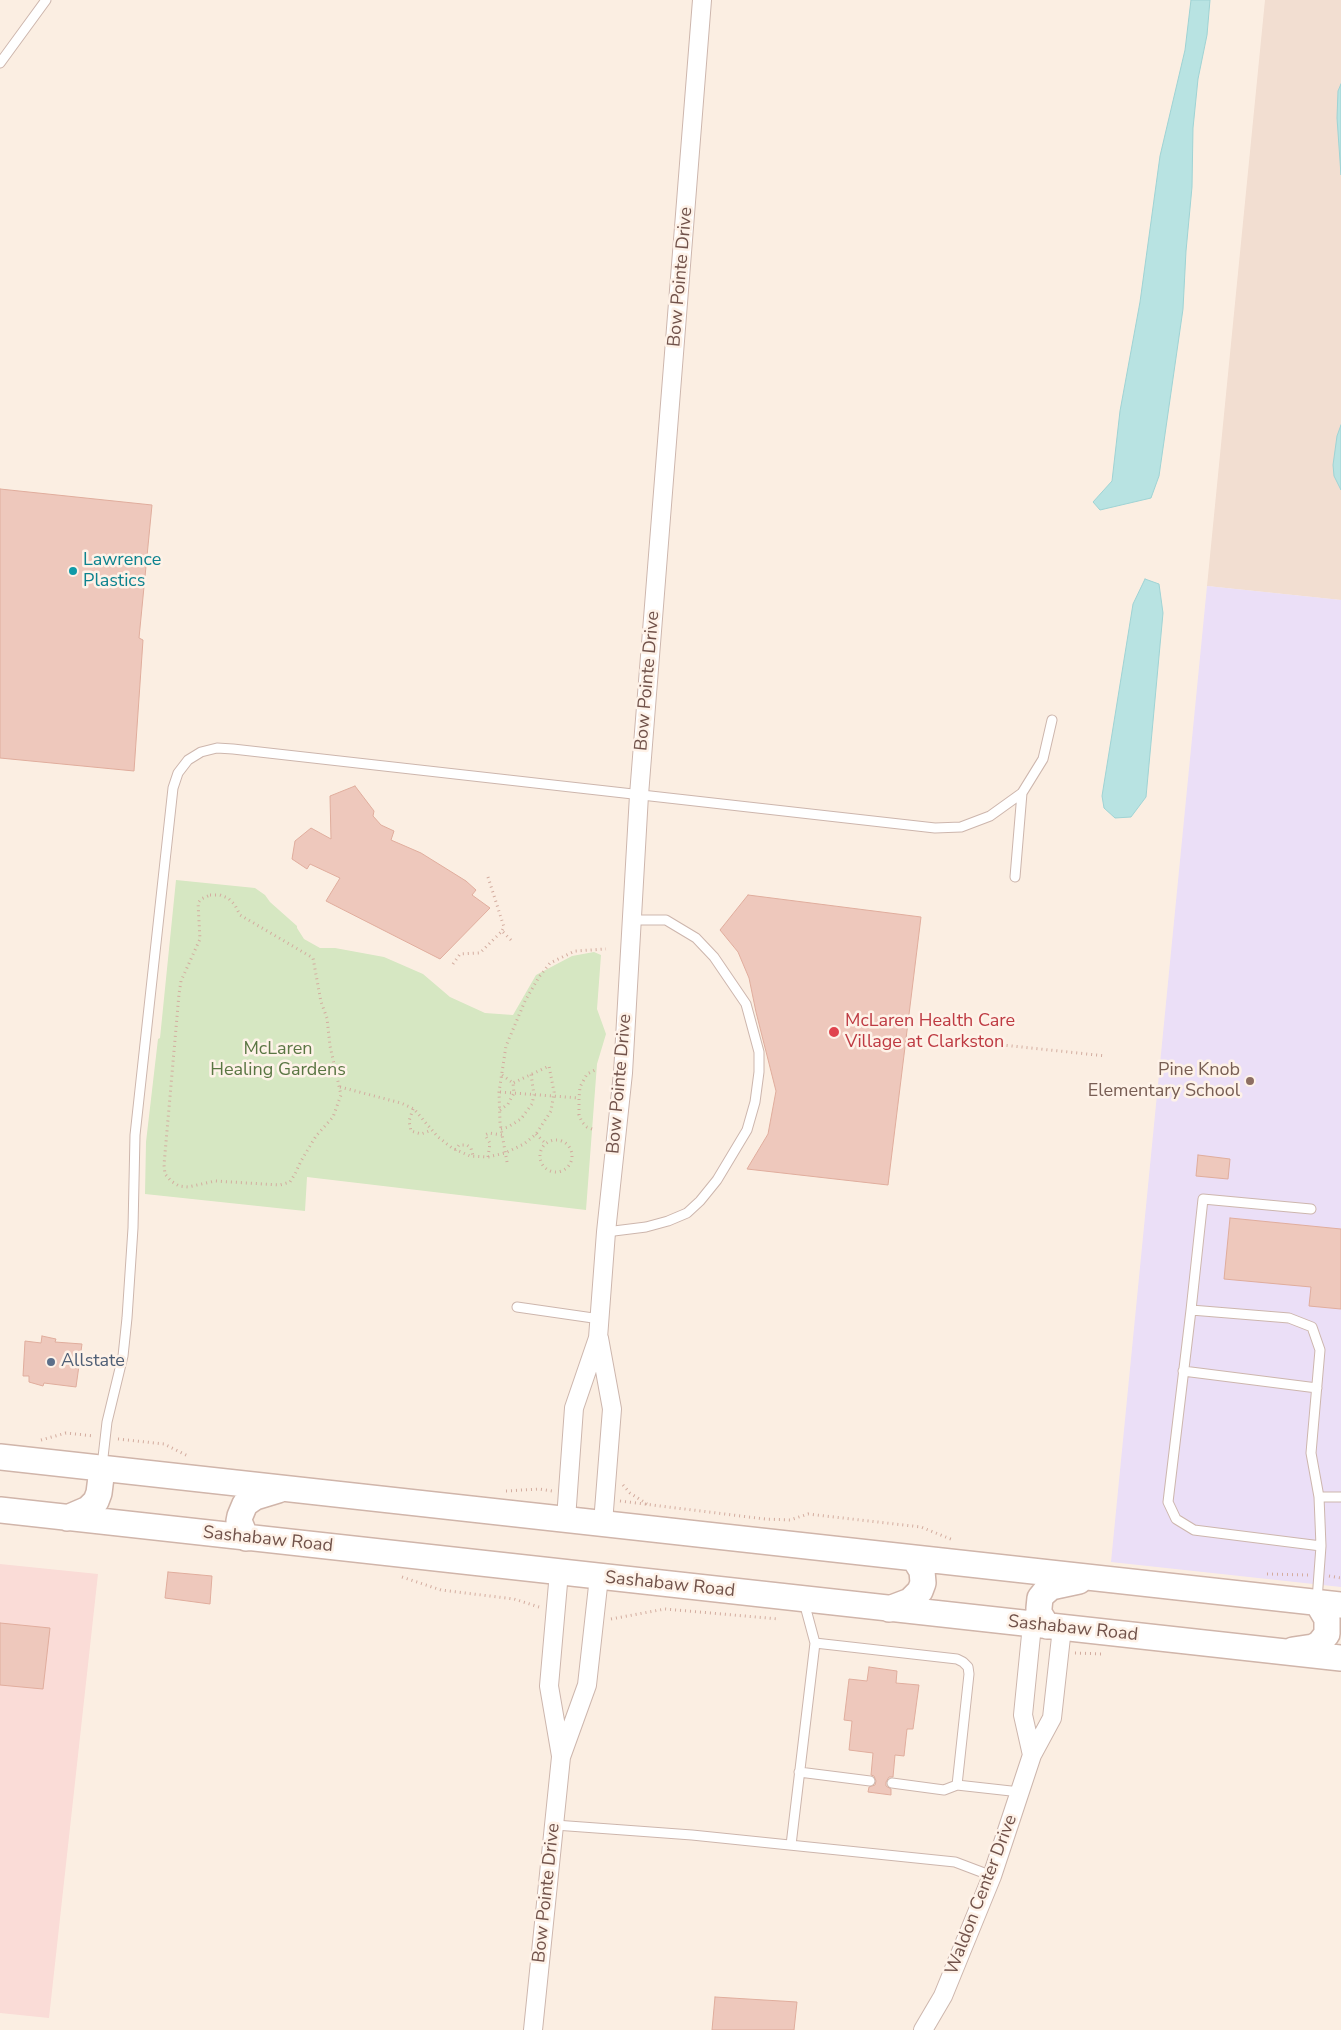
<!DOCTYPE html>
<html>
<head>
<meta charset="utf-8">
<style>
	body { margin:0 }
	canvas { display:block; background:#fbeee2 }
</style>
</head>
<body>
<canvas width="1341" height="2030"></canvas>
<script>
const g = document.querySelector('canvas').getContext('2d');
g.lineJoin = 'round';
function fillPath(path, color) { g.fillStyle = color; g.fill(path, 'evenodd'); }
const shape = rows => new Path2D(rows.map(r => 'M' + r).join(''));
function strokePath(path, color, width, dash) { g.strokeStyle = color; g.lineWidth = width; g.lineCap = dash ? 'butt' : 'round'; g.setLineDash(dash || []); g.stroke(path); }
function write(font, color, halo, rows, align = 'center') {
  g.font = font + ' "Nunito Sans",sans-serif'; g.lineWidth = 5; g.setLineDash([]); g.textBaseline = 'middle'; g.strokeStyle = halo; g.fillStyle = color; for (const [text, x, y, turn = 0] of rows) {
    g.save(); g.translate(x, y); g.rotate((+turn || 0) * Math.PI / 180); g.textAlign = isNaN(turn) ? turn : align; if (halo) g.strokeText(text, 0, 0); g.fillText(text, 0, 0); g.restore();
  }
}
const residential = shape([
	[1265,0,1341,0,1341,600,1207,586]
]);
const commercial = shape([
	[0,1564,98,1574,49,2018,0,2013]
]);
const education = shape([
	[1207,586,1341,600,1341,1587,1111,1562]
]);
const green = shape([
	[176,880,255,888,265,895,270,902,297,926,297,928,304,939,320,948,335,948,384,957,423,974,450,997,485,1013,513,1015,536,975,572,956,594,952,601,955,597,1009,606,1034,597,1064,586,1210,307,1177,305,1211,145,1194,146,1142,158,1039,160,1038]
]);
const water = shape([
	[1191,0,1210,0,1207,35,1198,79,1193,128,1192,187,1186,251,1183,309,1159,476,1151,498,1100,510,1093,502,1112,481,1120,411,1140,302,1160,156,1185,50,1191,0],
	[1341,84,1341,175,1337,118,1338,91,1341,84],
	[1341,425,1341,490,1334,476,1333,465,1337,436,1341,425],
	[1145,579,1159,584,1163,613,1146,797,1131,817,1115,818,1104,808,1102,796,1133,604,1145,579]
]);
const building = shape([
	[0,489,152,505,139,638,143,640,134,771,0,758,0,489],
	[355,786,374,811,373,816,381,825,394,831,391,840,421,853,466,881,476,890,472,895,490,908,440,959,326,901,340,878,310,864,307,869,292,859,295,841,311,828,331,839,330,796,355,786],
	[748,895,921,917,888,1185,747,1169,768,1134,776,1091,756,1012,749,978,738,952,720,930,748,895],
	[1198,1155,1230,1159,1228,1179,1196,1176,1198,1155],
	[1230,1218,1341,1229,1341,1309,1309,1306,1311,1287,1224,1279,1230,1218],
	[42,1336,56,1339,55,1342,82,1344,76,1387,44,1383,43,1386,29,1382,29,1376,23,1376,25,1341,41,1343,42,1336],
	[168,1572,212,1576,210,1604,165,1598,168,1572],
	[0,1623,50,1628,43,1689,0,1685,0,1623],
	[869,1667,897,1671,896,1683,919,1685,913,1729,907,1729,904,1756,895,1755,893,1777,889,1777,886,1782,886,1786,891,1789,891,1795,868,1792,869,1787,875,1785,876,1781,874,1776,871,1775,873,1753,849,1750,852,1721,844,1720,849,1679,867,1681,869,1667],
	[715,1997,797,2002,794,2030,712,2030,715,1997]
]);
const path = shape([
	[488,877,504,927,502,931],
	[210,895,220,895,228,898,235,905,240,915,313,958,321,1002,327,1018,330,1046,341,1095,333,1117,316,1136,301,1161,295,1174,290,1182,280,1185,215,1181,188,1187,179,1186,171,1181,165,1174,164,1165,179,994,181,981,200,939,198,903,201,899,210,895],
	[453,964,460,954,480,953,502,931,512,941],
	[937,1038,1106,1056],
	[340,1087,401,1103,414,1109,437,1136,452,1148,470,1156,488,1157,505,1153,524,1144,536,1134,551,1111,554,1092,549,1066,513,1083],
	[500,1092,579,1098],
	[413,1109,409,1121,411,1131,421,1134,432,1130],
	[500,1110,508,1104,514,1093,513,1083,502,1075],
	[501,1129,508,1127,521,1119,532,1104,534,1095,531,1074],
	[592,1129,587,1127,582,1122,579,1115,579,1098,580,1087,587,1074,597,1069],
	[536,1134,546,1144],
	'540 1156a16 16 0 1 1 32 0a16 16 0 1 1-32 0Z',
	[455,1150,459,1145,467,1145,471,1148,473,1156],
	[488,1157,490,1143,485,1135,489,1133,502,1135],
	[507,1162,500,1123,499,1092,506,1046,525,1001,539,977,550,963,575,951,606,949],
	[118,1439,164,1444,188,1456],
	[41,1440,66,1433,94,1436],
	[623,1485,630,1493,647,1504],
	[506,1491,539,1489,552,1491],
	[620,1501,765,1519,790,1520,808,1514,921,1527,953,1540],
	[1267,1574,1308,1575],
	[1329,1576,1341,1578],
	[402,1577,441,1590,514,1599,539,1607],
	[611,1619,665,1609,779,1619],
	[1075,1653,1102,1654]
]);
const service = shape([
	[0,63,46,0],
	[1015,877,1022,793],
	[1311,1209,1203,1199,1191,1310,1289,1318,1312,1327,1320,1350,1311,1453,1319,1497,1321,1546,1317,1600],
	[606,1232,646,1227,668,1221,687,1213,700,1201,717,1180,747,1130,755,1102,759,1072,759,1052,746,1004,714,957,696,938,666,920,632,920],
	[517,1307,600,1319],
	[1191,1310,1168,1502,1176,1519,1194,1530,1321,1546],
	[1183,1371,1317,1388],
	[102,1466,107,1422,123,1356,127,1318,133,1228,135,1135,173,788,178,773,188,760,201,752,217,748,233,749,935,828,961,827,990,816,1022,793,1043,759,1052,720],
	[1319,1497,1341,1497],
	[815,1643,957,1659,963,1662,968,1667,969,1674,957,1785,1020,1792],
	[799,1772,870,1781],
	[892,1783,944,1790,957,1785],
	[555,1825,692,1835,955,1862,992,1876],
	[791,1845,815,1643,804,1602]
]);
const minor = shape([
	[599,1338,612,1409,603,1523],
	[566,1519,574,1408,598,1338,606,1232,623,1073,639,795,702,0],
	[559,1572,549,1686,561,1756],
	[1032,1755,1023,1715,1032,1625],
	[533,2030,561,1757,587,1685,599,1577],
	[923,2030,943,1996,992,1876,1032,1755,1052,1718,1062,1628]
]);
const secondary = shape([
	[0,1457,1341,1605],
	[0,1510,1341,1658],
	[67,1518,88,1509,96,1501,99,1493,102,1469],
	[246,1538,239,1521,240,1516,245,1504,255,1497,278,1490],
	[889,1609,910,1601,920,1591,923,1583,922,1571,914,1558],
	[1047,1626,1039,1613,1039,1608,1040,1598,1044,1593,1051,1587,1079,1581],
	[1293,1650,1313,1647,1319,1644,1327,1634,1327,1619,1317,1602]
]);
const markers = [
	[73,571,5,"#0f9aa8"],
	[834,1032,6,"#e0444e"],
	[1250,1081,5,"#8d6e63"],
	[51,1362,5,"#5c6f8a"]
];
const streetNames = [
	["Bow Pointe Drive",681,277,-85],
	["Bow Pointe Drive",648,681,-85],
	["Bow Pointe Drive",620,1084,-85],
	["Sashabaw Road",268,1540,6],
	["Sashabaw Road",670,1585,6],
	["Sashabaw Road",1073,1629,6],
	["Bow Pointe Drive",547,1893,-84],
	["Waldon Center Drive",982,1895,-69]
];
const cultureNames = [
	["Lawrence",83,561],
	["Plastics",83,582]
];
const healthNames = [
	["McLaren Health Care",845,1022],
	["Village at Clarkston",845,1043]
];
const parkNames = [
	["McLaren",278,1050],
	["Healing Gardens",278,1071]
];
const educationNames = [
	["Pine Knob",1240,1071],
	["Elementary School",1240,1092]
];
const serviceNames = [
	["Allstate",61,1362]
];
fillPath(residential, '#f2ded1');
fillPath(commercial, '#fadcd7');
fillPath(education, '#ebdff7');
fillPath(green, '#d6e7c2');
fillPath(water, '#b8e3e2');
strokePath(water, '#9fd3d4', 1);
fillPath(building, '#eec8bc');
strokePath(building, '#e0ad9d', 1);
strokePath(service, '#cdb6ad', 11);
strokePath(minor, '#cdb6ad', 20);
strokePath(secondary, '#d0b5aa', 28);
strokePath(path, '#d3ac9f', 3, [1, 4]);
strokePath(service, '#fff', 9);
strokePath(minor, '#fff', 18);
strokePath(secondary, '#fff', 25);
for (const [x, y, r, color] of markers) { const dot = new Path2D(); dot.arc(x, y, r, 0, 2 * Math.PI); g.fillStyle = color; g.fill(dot); strokePath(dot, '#fef2e8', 2); }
write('18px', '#71524a', '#fef2e8', streetNames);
write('18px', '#0d838f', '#fef2e8', cultureNames, 'left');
write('18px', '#be3a42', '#fef2e8', healthNames, 'left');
write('18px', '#5a7643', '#fef2e8', parkNames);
write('18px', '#785e54', '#fef2e8', educationNames, 'right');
write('18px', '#4e5e75', '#fef2e8', serviceNames, 'left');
</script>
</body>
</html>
